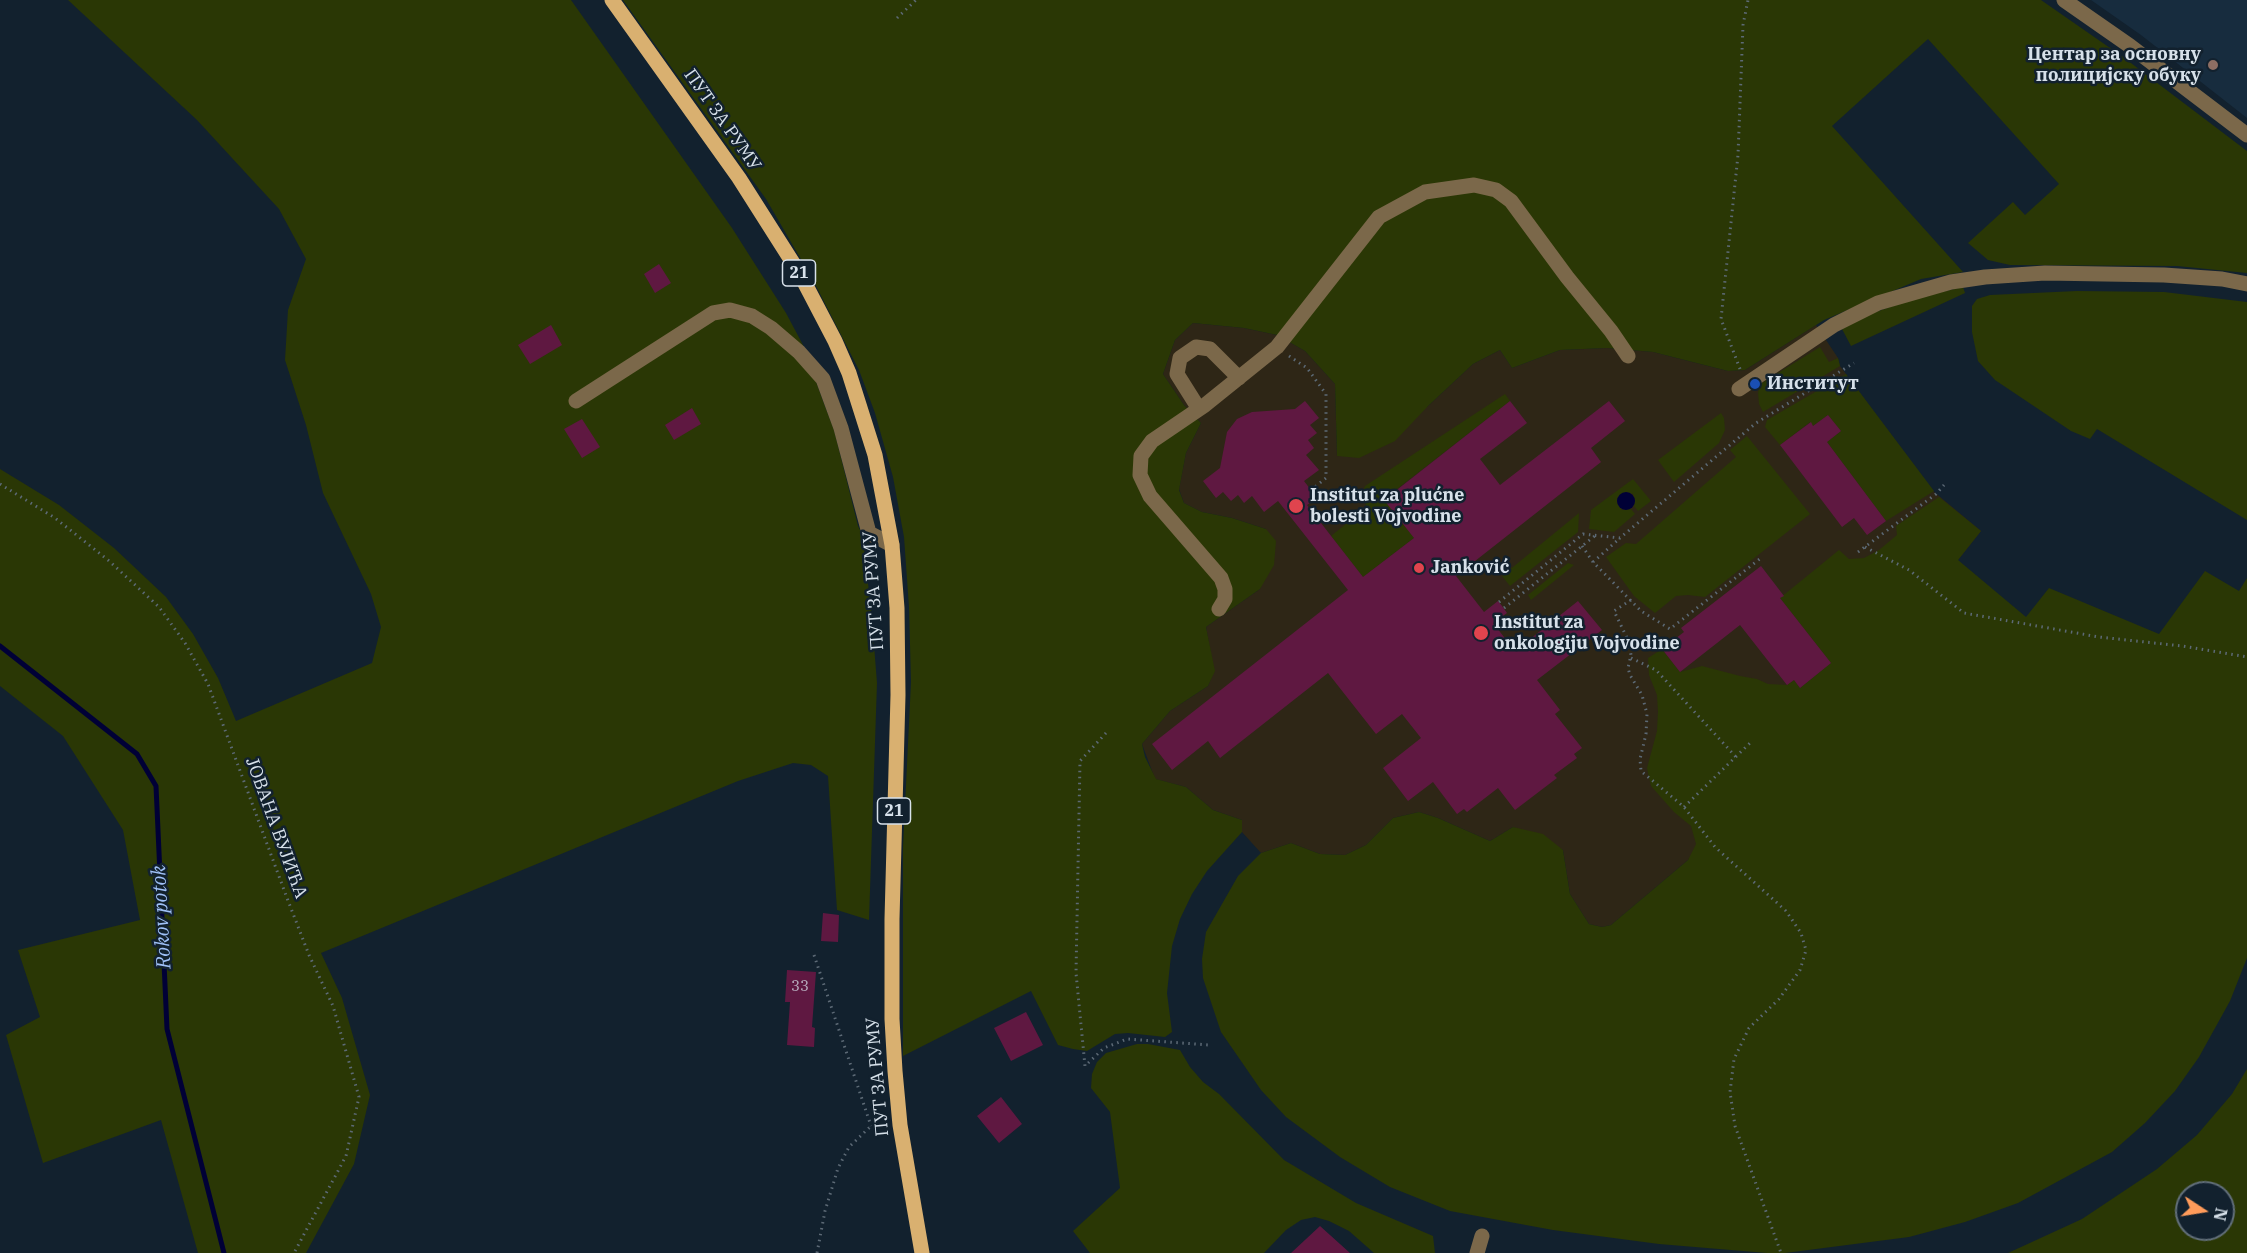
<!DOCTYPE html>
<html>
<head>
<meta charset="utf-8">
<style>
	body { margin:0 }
	#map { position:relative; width:2247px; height:1253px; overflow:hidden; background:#12212e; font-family:"IBM Plex Serif",serif }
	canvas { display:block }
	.north { position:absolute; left:2175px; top:1181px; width:60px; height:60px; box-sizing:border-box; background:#12212e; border:2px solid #616e79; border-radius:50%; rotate:102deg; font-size:16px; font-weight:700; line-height:24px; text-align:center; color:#d7e1ea }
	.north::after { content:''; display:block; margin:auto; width:21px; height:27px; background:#ff9b5a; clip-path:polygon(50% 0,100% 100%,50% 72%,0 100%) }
</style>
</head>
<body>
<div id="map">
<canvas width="2247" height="1253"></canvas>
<div class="north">N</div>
</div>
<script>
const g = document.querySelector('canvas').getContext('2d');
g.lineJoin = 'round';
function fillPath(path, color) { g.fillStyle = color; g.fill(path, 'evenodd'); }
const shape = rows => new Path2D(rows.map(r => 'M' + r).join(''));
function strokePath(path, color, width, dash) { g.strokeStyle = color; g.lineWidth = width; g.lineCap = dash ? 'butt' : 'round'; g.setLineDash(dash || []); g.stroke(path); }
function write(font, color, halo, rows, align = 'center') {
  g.font = font + ' "IBM Plex Serif",serif'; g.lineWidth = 5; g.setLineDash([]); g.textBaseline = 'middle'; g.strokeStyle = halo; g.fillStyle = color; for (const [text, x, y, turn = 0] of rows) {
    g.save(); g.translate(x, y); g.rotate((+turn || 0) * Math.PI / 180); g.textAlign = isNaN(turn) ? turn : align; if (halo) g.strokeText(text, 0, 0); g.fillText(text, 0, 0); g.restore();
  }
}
const built = shape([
	[2091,0,2247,0,2247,118,2141,35]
]);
const medical = shape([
	[1193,323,1244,328,1277,335,1305,351,1335,384,1337,456,1428,406,1473,364,1500,350,1512,368,1560,350,1607,348,1653,352,1728,371,1745,370,1816,325,1838,358,1840,366,1933,491,1981,531,1958,560,1688,860,1611,925,1602,927,1589,924,1570,894,1563,850,1513,827,1490,841,1438,818,1419,812,1393,818,1366,845,1345,855,1320,854,1291,843,1261,853,1242,832,1242,820,1213,810,1186,787,1155,779,1142,744,1170,711,1208,686,1214,671,1206,627,1260,589,1266,529,1232,518,1202,512,1184,503,1179,489,1186,453,1201,423,1184,405,1163,374,1175,340]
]);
const green = shape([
	[68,0,571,0,732,228,786,313,803,345,823,401,834,430,858,526,865,540,870,544,864,552,871,607,877,683,869,920,837,910,828,776,811,765,793,763,738,781,321,953,342,998,370,1095,354,1164,306,1253,198,1253,161,1120,43,1163,6,1035,40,1017,18,950,140,920,123,830,63,736,0,686,0,469,59,505,114,548,166,597,193,634,218,678,236,721,372,663,381,627,371,594,323,493,306,425,285,360,288,310,306,259,279,209,197,120],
	[623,0,2041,0,2123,57,2247,151,2247,273,2177,266,2010,265,1988,260,1968,243,2013,202,2025,215,2059,184,1928,39,1832,126,1963,272,1921,279,1824,320,1745,370,1728,371,1653,352,1607,348,1560,350,1512,368,1500,350,1473,364,1428,406,1395,441,1359,458,1337,456,1335,384,1305,351,1277,335,1244,328,1193,323,1175,340,1163,374,1184,405,1201,423,1186,453,1179,490,1184,503,1202,512,1232,518,1266,529,1276,541,1274,565,1260,589,1206,627,1215,671,1208,686,1170,711,1142,744,1145,757,1156,779,1186,787,1213,810,1242,820,1242,832,1207,871,1192,894,1180,919,1172,946,1167,993,1172,1032,1165,1037,1128,1033,1115,1034,1087,1051,1073,1049,1058,1045,1031,991,903,1056,903,847,911,682,909,607,904,537,893,477,875,413,859,370,813,280,766,199],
	[1963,287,1965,293,1851,346,1842,329,1870,314,1916,298],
	[2077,291,2164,292,2247,302,2247,520,2097,429,2090,439,2071,431,1995,380,1978,361,1972,332,1972,306,1977,299,1990,295],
	[1820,347,1829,362,1838,358,1840,366,1763,412,1759,404,1758,392,1762,383],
	[1846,374,1934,491,1886,521,1827,442,1841,431,1828,415,1813,426,1810,422,1780,445,1765,427,1767,420],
	[1505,394,1510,401,1384,499,1414,538,1363,577,1331,536,1367,507,1361,496,1365,486],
	[1721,413,1724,418,1725,430,1719,443,1674,482,1658,460],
	[1747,436,1810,514,1705,597,1688,595,1676,596,1655,613,1634,596,1606,557,1626,543,1636,544,1736,457,1730,450],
	[1633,479,1651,501,1638,511,1634,506,1635,500,1633,494,1627,492,1617,499,1617,503,1622,510,1631,509,1635,514,1614,532,1589,529,1591,510],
	[1939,497,1981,531,1958,560,2026,617,2049,588,2159,634,2205,571,2239,591,2247,578,2247,958,2230,1001,2199,1057,2175,1091,2145,1123,2112,1152,2018,1203,1965,1222,1909,1237,1785,1253,1767,1253,1659,1244,1553,1230,1450,1211,1390,1187,1340,1157,1286,1117,1261,1090,1221,1032,1203,978,1202,959,1206,932,1238,876,1261,853,1291,843,1320,854,1345,855,1366,845,1393,818,1419,812,1438,818,1490,841,1513,827,1543,834,1563,850,1570,894,1589,924,1602,927,1611,925,1688,860,1696,844,1691,826,1674,812,1651,786,1647,768,1657,731,1658,712,1657,695,1649,675,1648,658,1662,649,1680,672,1702,666,1740,676,1757,679,1768,684,1787,685,1794,680,1800,688,1831,663,1780,598,1839,550,1849,559,1864,558,1879,550,1897,535,1896,526],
	[1579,513,1578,532,1510,586,1502,576],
	[1568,563,1574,565,1531,600,1528,595],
	[1137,1044,1148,1044,1180,1050,1190,1067,1203,1082,1219,1094,1284,1160,1356,1203,1433,1236,1435,1253,1374,1253,1349,1231,1329,1221,1315,1217,1301,1220,1286,1230,1264,1253,1090,1253,1073,1231,1120,1188,1110,1112,1091,1088,1092,1074,1097,1062,1106,1053],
	[2247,1069,2247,1253,2008,1253,2082,1219,2157,1169,2197,1135,2232,1094],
	[2187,1193,2223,1193,2223,1229,2187,1229]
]);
const water = shape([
	'1617 501a9 9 0 1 1 18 0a9 9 0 1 1-18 0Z'
]);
const stream = shape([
	[0,646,137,754,156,786,167,1029,224,1253]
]);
const building = shape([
	[659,264,671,283,655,293,644,274],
	[551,325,562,345,530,364,518,345],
	[1305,401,1319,418,1310,425,1317,433,1308,440,1314,448,1306,455,1319,470,1304,481,1317,498,1307,505,1363,577,1414,538,1384,500,1510,401,1527,423,1480,459,1500,485,1609,401,1625,421,1591,448,1601,462,1456,576,1484,612,1498,601,1502,606,1507,613,1493,623,1515,651,1578,601,1602,630,1537,680,1560,710,1555,714,1582,748,1574,754,1577,758,1554,775,1557,778,1515,810,1498,788,1467,812,1464,809,1457,814,1433,782,1408,801,1383,768,1421,738,1402,714,1376,734,1328,673,1220,758,1208,741,1172,770,1152,744,1348,590,1278,501,1264,512,1252,496,1244,503,1238,495,1231,501,1223,492,1216,498,1203,481,1220,468,1227,432,1237,419,1252,412,1295,409],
	[692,408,701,424,674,440,665,425],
	[1828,415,1841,431,1827,442,1886,521,1867,535,1854,518,1842,527,1780,445,1811,422,1813,426],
	[582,419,600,447,582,458,564,429],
	[1761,566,1784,596,1780,598,1831,663,1800,688,1794,680,1787,685,1740,625,1680,672,1662,649,1684,632,1681,628],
	[823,913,839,915,838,942,821,941],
	[787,970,816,972,812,1027,815,1028,814,1047,787,1045,790,1002,785,1002],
	[1026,1012,1043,1045,1011,1061,994,1028],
	[1001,1097,1022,1124,999,1143,977,1116],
	[1320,1226,1350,1253,1291,1253]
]);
const path = shape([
	[897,18,916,0],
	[1289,356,1307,368,1326,394,1326,478,1311,490],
	[1740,369,1721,319,1738,155,1743,25,1748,0],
	[0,484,55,518,108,560,159,607,185,643,208,684,287,898,309,955,333,1006,359,1097,346,1156,294,1253],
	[1582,546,1593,562,1641,611,1670,629,1761,558],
	[1865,547,1909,570,1964,613,2099,637,2182,646,2247,657],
	[1858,552,1936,494,1944,485],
	[1593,562,1620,538],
	[1631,600,1614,611,1629,642,1631,655,1628,668,1630,675,1642,695,1647,714,1646,734,1640,759,1641,771,1684,807,1715,847,1786,911,1801,933,1806,950,1800,970,1779,999,1749,1028,1734,1059,1730,1092,1735,1126,1781,1253],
	[1499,602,1583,534,1620,538,1756,423,1854,363],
	[1504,608,1596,535],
	[1631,658,1656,670,1736,757],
	[1106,733,1080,761,1076,973,1085,1066,1104,1048,1127,1039,1209,1045],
	[1684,807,1751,742],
	[814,955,871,1126],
	[817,1253,825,1211,838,1168,849,1147,871,1126,884,1125]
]);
const minor = shape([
	[2064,0,2130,46,2247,135],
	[1739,389,1834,325,1878,303,1951,282,1985,277,2045,273,2164,275,2222,279,2247,284],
	[576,401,713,313,730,310,752,316,771,328,799,352,823,379,841,428,869,533,892,545],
	[1199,409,1177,374,1180,358,1196,347,1210,349,1239,378],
	[1219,609,1225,599,1225,589,1221,578,1150,496,1140,475,1141,456,1152,441,1205,405,1277,347,1379,217,1425,192,1474,185,1496,190,1511,201,1567,277,1611,331,1628,356],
	[1477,1253,1482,1236]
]);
const major = shape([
	[612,0,739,178,800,274,835,341,849,373,875,455,892,545,897,608,898,695,892,919,892,1019,895,1071,900,1125,922,1253]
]);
const markers = [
	[2213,65,6,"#8d6e63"],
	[1755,384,6,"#1a4fb4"],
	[1296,506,8,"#e0444e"],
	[1419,568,6,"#e0444e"],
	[1481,633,8,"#e0444e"]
];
const numberNames = [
	["33",800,987]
];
const shields = [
	[799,273,33],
	[894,811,33]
];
const shieldNames = [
	["21",799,273],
	["21",894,811]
];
const poiNames = [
	["Центар за основну",2201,55,"right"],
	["полицијску обуку",2201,76,"right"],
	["Институт",1767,384],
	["Institut za plućne",1310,496],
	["bolesti Vojvodine",1310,517],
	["Janković",1431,568],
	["Institut za",1494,623],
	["onkologiju Vojvodine",1494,644]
];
const streetNames = [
	["ПУТ ЗА РУМУ",722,120,55],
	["ПУТ ЗА РУМУ",874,591,-94],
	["ЈОВАНА ВУЈИЋА",276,828,70],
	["ПУТ ЗА РУМУ",878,1077,-95]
];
const waterNames = [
	["Rokov potok",162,917,-93]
];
fillPath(built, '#172c3e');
fillPath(medical, '#2e2616');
fillPath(green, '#2a3705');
fillPath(water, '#000036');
strokePath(stream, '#000036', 5);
fillPath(building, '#5f1841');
strokePath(path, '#5d6a76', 3, [1.5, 4.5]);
strokePath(minor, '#7b684a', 15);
strokePath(major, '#d9b070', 15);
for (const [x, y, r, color] of markers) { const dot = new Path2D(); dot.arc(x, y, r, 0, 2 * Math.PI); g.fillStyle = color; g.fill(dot); strokePath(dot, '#12212e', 2); }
write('15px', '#b9afc0', null, numberNames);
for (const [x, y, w] of shields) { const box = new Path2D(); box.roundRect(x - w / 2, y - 13, w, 26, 4.5); g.fillStyle = '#12212e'; g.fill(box); strokePath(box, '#d7e1ea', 1.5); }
write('bold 16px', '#d7e1ea', null, shieldNames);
write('bold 18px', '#d7e1ea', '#12212e', poiNames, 'left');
write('18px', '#d7e1ea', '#12212e', streetNames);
write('italic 20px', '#9fc1f7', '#12212e', waterNames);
</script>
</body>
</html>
